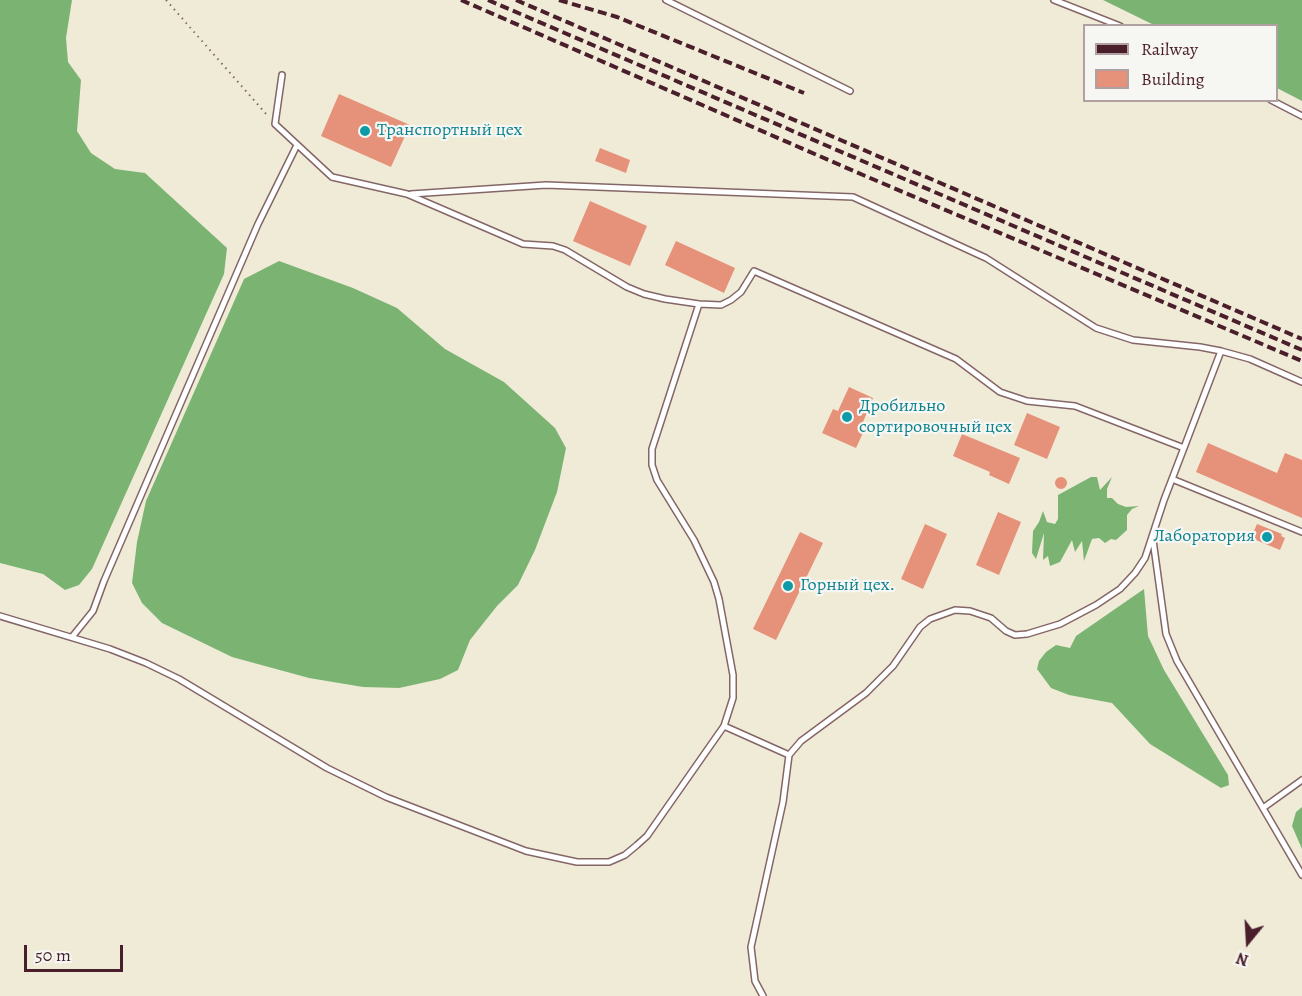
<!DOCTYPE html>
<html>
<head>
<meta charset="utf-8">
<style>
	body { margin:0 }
	#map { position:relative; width:1302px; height:996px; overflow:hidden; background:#f0ebd7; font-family:Alegreya,serif }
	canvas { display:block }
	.legend { position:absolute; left:1083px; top:24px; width:195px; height:78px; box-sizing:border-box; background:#f6f6f2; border:2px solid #b1a0a2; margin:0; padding:8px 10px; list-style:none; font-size:18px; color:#4a1f2b }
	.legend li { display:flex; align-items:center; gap:12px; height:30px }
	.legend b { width:30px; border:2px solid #b1a0a2 }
	.north { position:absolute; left:1218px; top:912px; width:60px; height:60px; -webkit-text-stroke:4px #f6f6f2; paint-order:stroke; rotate:198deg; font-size:16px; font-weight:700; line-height:24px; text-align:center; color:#4a1f2b }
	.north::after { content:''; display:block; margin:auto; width:21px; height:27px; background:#4a1f2b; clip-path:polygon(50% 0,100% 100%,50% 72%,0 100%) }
	.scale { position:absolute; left:24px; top:945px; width:99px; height:27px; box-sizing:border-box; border:3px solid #4a1f2b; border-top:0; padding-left:8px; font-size:18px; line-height:21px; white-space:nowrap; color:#4a1f2b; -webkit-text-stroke:4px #f6f6f2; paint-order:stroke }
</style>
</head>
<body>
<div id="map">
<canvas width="1302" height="996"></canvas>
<ul class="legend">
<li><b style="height:8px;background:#4a1f2b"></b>Railway</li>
<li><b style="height:16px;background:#e69179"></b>Building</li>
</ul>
<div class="north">N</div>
<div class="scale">50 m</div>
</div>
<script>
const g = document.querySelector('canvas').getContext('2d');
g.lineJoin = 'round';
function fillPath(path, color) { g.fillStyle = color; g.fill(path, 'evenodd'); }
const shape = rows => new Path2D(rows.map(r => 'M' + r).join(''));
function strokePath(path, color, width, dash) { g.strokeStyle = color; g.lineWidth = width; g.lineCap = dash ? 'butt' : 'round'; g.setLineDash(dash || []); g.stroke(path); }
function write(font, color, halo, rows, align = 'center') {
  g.font = font + ' Alegreya,serif'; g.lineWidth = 4.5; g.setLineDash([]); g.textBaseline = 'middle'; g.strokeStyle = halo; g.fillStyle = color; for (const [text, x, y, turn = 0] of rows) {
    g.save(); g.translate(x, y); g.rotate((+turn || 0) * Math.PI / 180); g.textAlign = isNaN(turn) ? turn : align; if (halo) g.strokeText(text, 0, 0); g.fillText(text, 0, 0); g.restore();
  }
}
const forest = shape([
	[0,0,72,0,66,38,68,62,81,80,77,131,91,153,115,169,145,173,227,248,224,274,92,569,79,585,65,590,43,574,0,563],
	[1103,0,1302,0,1302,101,1277,88,1276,26,1154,25],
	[279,261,353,288,397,308,445,349,504,382,555,428,566,448,557,492,535,550,518,585,497,606,470,640,458,670,440,679,399,688,363,687,309,678,232,657,162,623,142,603,132,583,137,542,146,501,244,279],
	[1091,477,1097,477,1100,490,1112,477,1107,489,1107,498,1112,498,1118,504,1126,507,1139,506,1132,509,1127,515,1127,530,1116,540,1111,539,1105,543,1099,538,1092,539,1084,561,1082,541,1075,552,1072,540,1060,562,1050,566,1048,556,1043,560,1044,533,1036,559,1032,553,1033,531,1039,522,1043,511,1047,522,1055,524,1058,519,1058,495],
	[1144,589,1148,636,1164,670,1228,775,1229,785,1221,788,1150,744,1112,703,1069,695,1051,688,1037,669,1039,661,1046,652,1056,645,1070,648,1076,636],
	[1302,807,1302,849,1292,826,1296,812]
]);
const building = shape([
	[339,94,410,125,391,167,321,136],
	[600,148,630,160,626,173,595,161],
	[590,201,647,226,630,266,573,241],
	[676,241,735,268,724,293,665,265],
	[849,387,873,398,863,422,867,424,856,448,822,433,833,409,838,411],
	[1027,413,1060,427,1047,459,1014,445],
	[962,434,1020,458,1009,484,989,475,990,472,953,456],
	[1208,443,1277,473,1285,453,1302,460,1302,518,1196,472],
	'1055 483a6 6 0 1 1 12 0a6 6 0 1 1-12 0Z',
	[998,512,1021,522,999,575,976,565],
	[925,524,947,534,923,589,901,579],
	[1257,524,1282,534,1281,536,1285,538,1280,550,1251,538],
	[800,532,823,543,776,640,753,629]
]);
const path = shape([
	[166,0,267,115]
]);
const lane = shape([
	[666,0,850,91],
	[1054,0,1120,26],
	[282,75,275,124,332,177,407,194,523,244,553,246,565,250,627,287,644,294,665,299,699,304,721,305,731,300,741,292,754,271,956,359,1000,392,1027,401,1075,406,1184,448],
	[1271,100,1302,116],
	[411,194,546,185,853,197,986,258,1096,328,1133,340,1200,347,1221,351,1250,359,1302,382],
	[699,304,652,449,652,465,657,480,694,540,714,582,719,599,733,675,733,698,724,726],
	[1172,479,1302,532],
	[1153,540,1166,634,1177,661,1302,875],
	[0,616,110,649,146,663,179,679,327,768,386,797,526,851,577,862,609,862,625,855,637,845,647,836,724,726,789,755],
	[72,637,93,611,104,581,258,224,297,145],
	[1263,808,1302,780],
	[763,996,755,981,751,947,783,802,789,755,801,741,866,693,893,666,920,627,930,619,955,610,970,611,991,618,1006,631,1015,635,1027,634,1060,624,1096,605,1120,589,1135,573,1145,558,1164,500,1221,351]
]);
const rail = shape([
	[461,0,863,175,1302,361],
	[488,0,1302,350],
	[516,0,1302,339],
	[559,0,617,17,804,93]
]);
const markers = [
	[365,131,6,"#0f9aa8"],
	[847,417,6,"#0f9aa8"],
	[1267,537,6,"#0f9aa8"],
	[788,586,6,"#0f9aa8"]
];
const cultureNames = [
	["Транспортный цех",377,131],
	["Дробильно",859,407],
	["сортировочный цех",859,428],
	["Лаборатория",1255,537,"right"],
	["Горный цех.",800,586]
];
fillPath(forest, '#7bb472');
fillPath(building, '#e69179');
strokePath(lane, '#846667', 8);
strokePath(path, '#846667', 2, [1.5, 4.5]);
strokePath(lane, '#fff', 5);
strokePath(rail, '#4a1f2b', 4, [9, 4.5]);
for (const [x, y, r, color] of markers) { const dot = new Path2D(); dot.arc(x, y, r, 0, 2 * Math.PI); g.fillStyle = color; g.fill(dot); strokePath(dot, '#f6f6f2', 2); }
write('18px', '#0d838f', '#f6f6f2', cultureNames, 'left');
</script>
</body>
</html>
